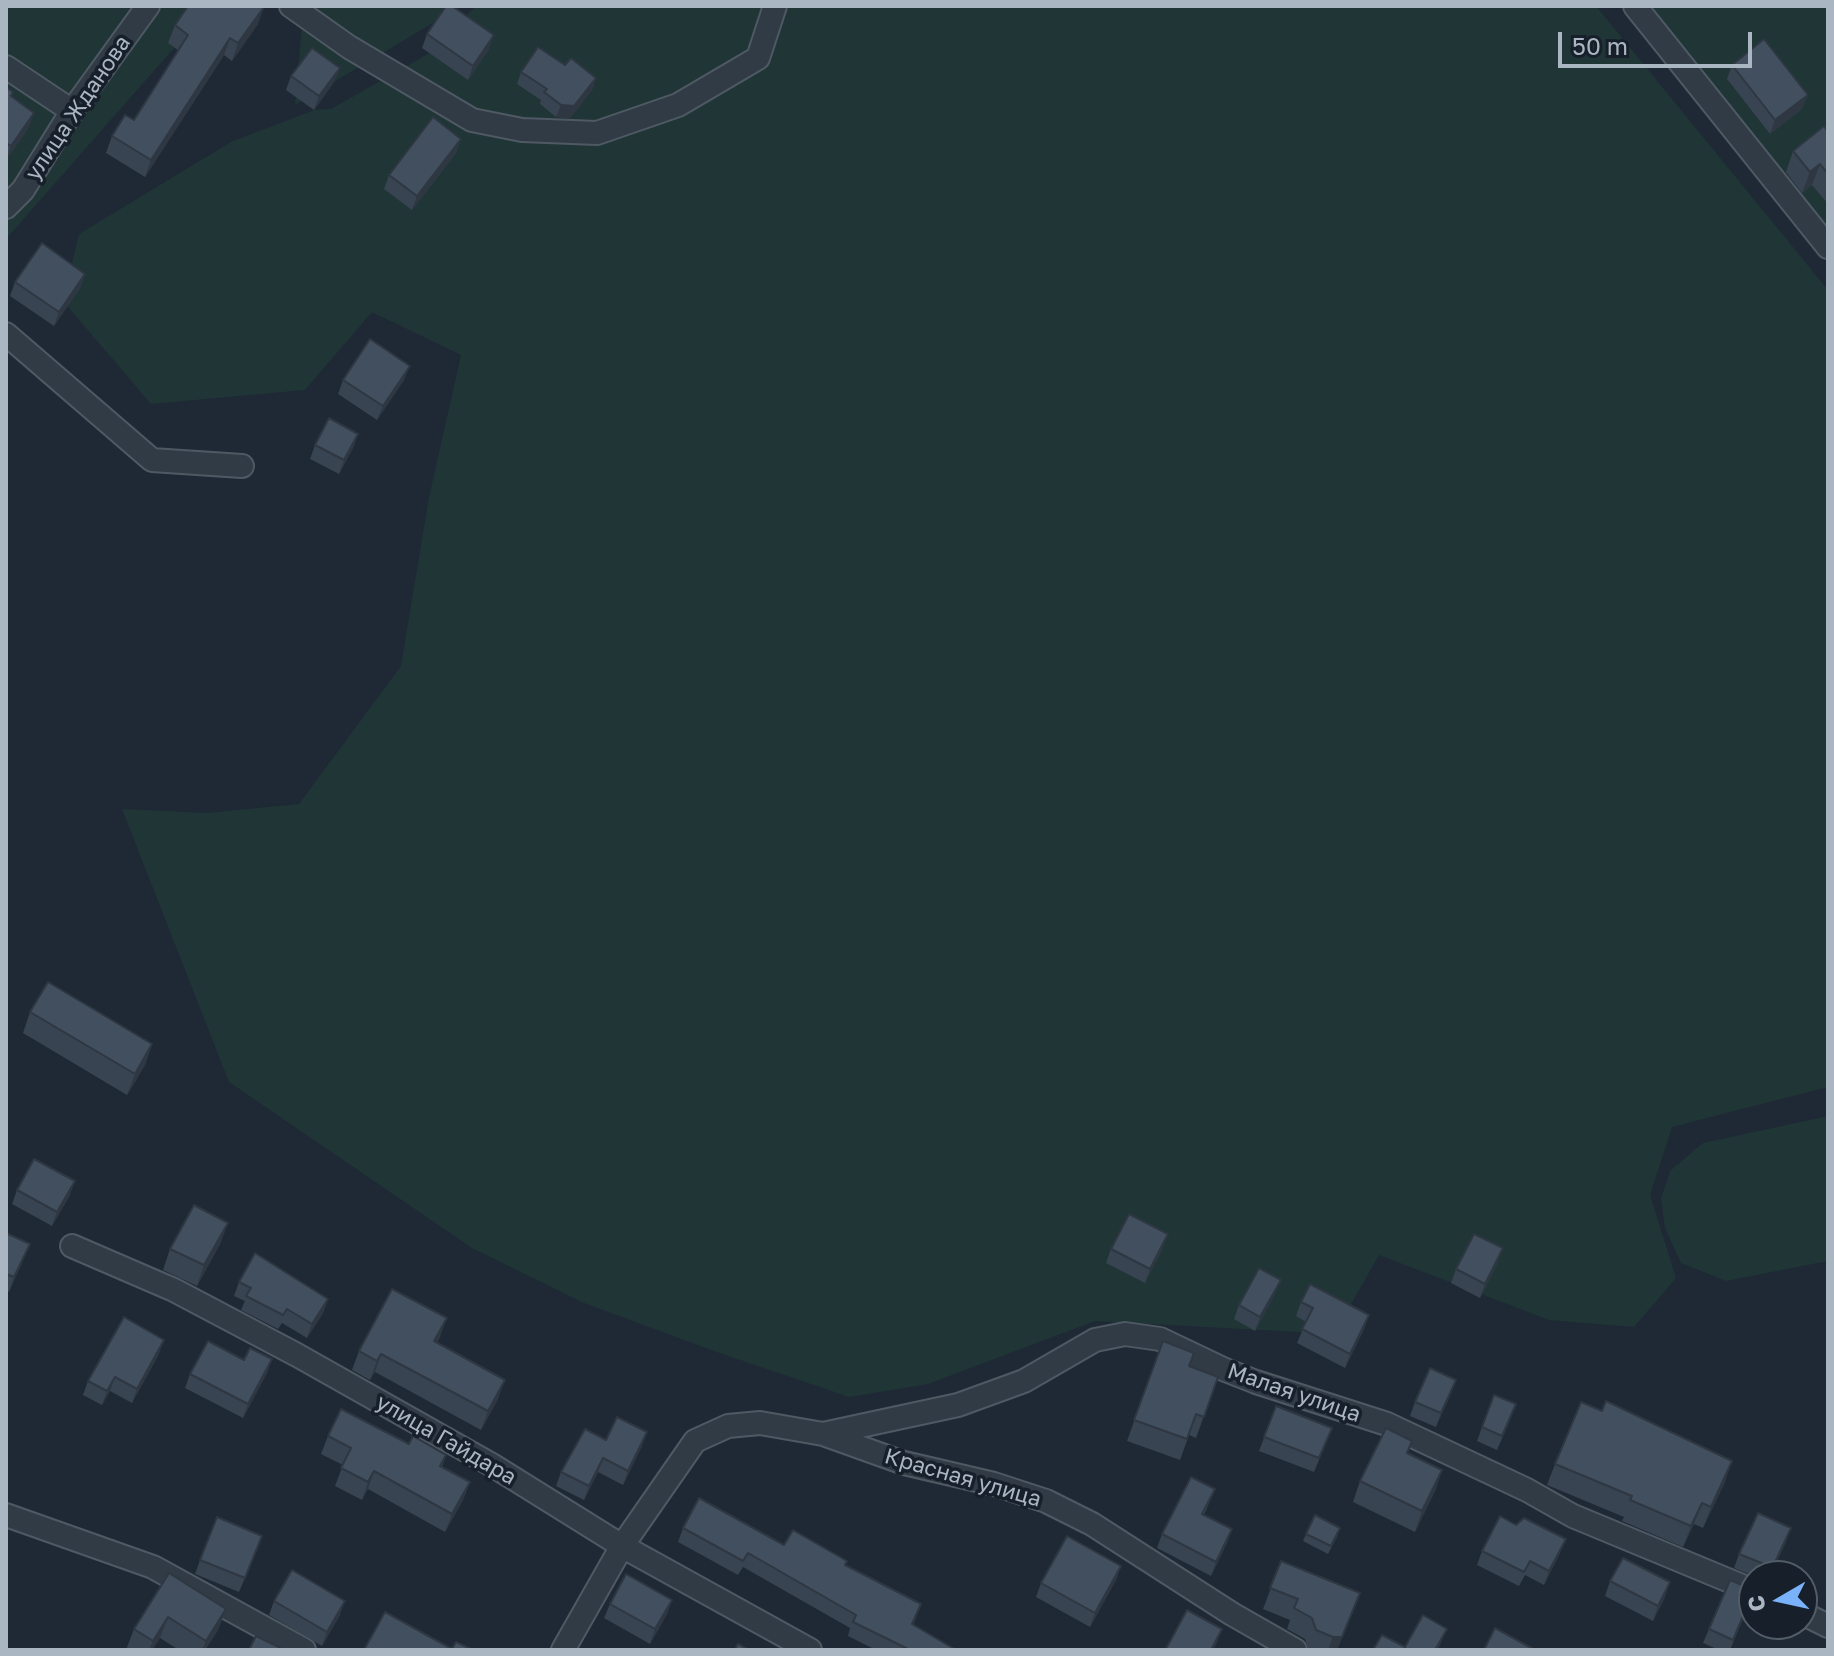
<!DOCTYPE html>
<html>
<head>
<meta charset="utf-8">
<style>
	body { margin:0 }
	#map { position:relative; width:1834px; height:1656px; overflow:hidden; background:#1e2935; font-family:"Golos Text",sans-serif }
	canvas { display:block }
	.frame { position:absolute; inset:0; border:8px solid #abb6c3; pointer-events:none }
	.north { position:absolute; left:1738px; top:1560px; width:80px; height:80px; box-sizing:border-box; background:#17202a; border:2px solid #525c67; border-radius:50%; rotate:261deg; font-size:22px; font-weight:700; line-height:32px; text-align:center; color:#abb6c3 }
	.north::after { content:''; display:block; margin:auto; width:28px; height:36px; background:#79b2fa; clip-path:polygon(50% 0,100% 100%,50% 72%,0 100%) }
	.scale { position:absolute; left:1558px; top:32px; width:194px; height:36px; box-sizing:border-box; border:4px solid #abb6c3; border-top:0; padding-left:10px; font-size:24px; line-height:28px; white-space:nowrap; color:#abb6c3; -webkit-text-stroke:6px #17202a; paint-order:stroke }
</style>
</head>
<body>
<div id="map">
<canvas width="1834" height="1656"></canvas>
<div class="frame"></div>
<div class="north">С</div>
<div class="scale">50 m</div>
</div>
<script>
const g = document.querySelector('canvas').getContext('2d');
g.lineJoin = 'round';
function fillPath(path, color) { g.fillStyle = color; g.fill(path, 'evenodd'); }
const shape = rows => new Path2D(rows.map(r => 'M' + r).join(''));
function strokePath(path, color, width, dash) { g.strokeStyle = color; g.lineWidth = width; g.lineCap = dash ? 'butt' : 'round'; g.setLineDash(dash || []); g.stroke(path); }
function write(font, color, halo, rows, align = 'center') {
  g.font = font + ' "Golos Text",sans-serif'; g.lineWidth = 7; g.setLineDash([]); g.textBaseline = 'middle'; g.strokeStyle = halo; g.fillStyle = color; for (const [text, x, y, turn = 0] of rows) {
    g.save(); g.translate(x, y); g.rotate((+turn || 0) * Math.PI / 180); g.textAlign = isNaN(turn) ? turn : align; if (halo) g.strokeText(text, 0, 0); g.fillText(text, 0, 0); g.restore();
  }
}
const green = shape([
	[6,6,211,6,6,239],
	[296,6,457,6,443,17,295,105,303,14],
	[476,6,1596,6,1828,290,1828,1087,1672,1127,1650,1195,1676,1278,1634,1327,1549,1320,1379,1255,1334,1334,1095,1321,928,1384,849,1397,714,1351,584,1303,472,1248,229,1082,122,809,206,813,299,804,401,666,429,497,461,355,372,312,305,390,151,404,63,301,79,234,231,142,314,110,331,109,428,54],
	[1645,6,1828,6,1828,238],
	[1828,1116,1828,1261,1726,1281,1681,1263,1665,1228,1661,1199,1670,1171,1703,1143]
]);
const street = shape([
	[291,6,349,47,472,120,522,130,597,133,678,105,758,58,775,6],
	[1635,6,1828,247],
	[6,67,72,111],
	[6,207,23,190,72,111,148,6],
	[6,334,152,460,242,466],
	[72,1246,174,1290,297,1355,492,1465,622,1546,810,1650],
	[823,1434,958,1405,1024,1381,1095,1340,1125,1334,1160,1339,1223,1369,1256,1382,1387,1424,1527,1490,1573,1516,1754,1591],
	[6,1515,153,1567,304,1650],
	[1802,1613,1828,1626],
	[563,1650,622,1546,695,1441,728,1426,760,1423,823,1434,904,1463,994,1484,1046,1501,1092,1524,1232,1614,1295,1650]
]);
const wall = shape([
	[258,24,232,61,224,55,145,177,106,153,112,136,134,120,178,50,168,43,175,25],
	[427,34,489,49,468,80,422,48],
	[565,65,596,78,592,90,570,118,556,117,540,104,541,100,517,84,521,72],
	[1732,65,1802,109,1770,134,1727,79],
	[340,68,334,82,314,110,286,90,291,76],
	[6,87,13,92,11,96,29,127,6,160],
	[1828,132,1828,204,1812,185,1802,193,1786,172,1793,151],
	[461,139,456,153,412,210,384,189,389,175],
	[85,274,80,288,54,326,10,296,15,282],
	[343,380,404,380,377,420,338,394],
	[358,434,353,448,339,474,310,459,315,445],
	[30,1012,152,1044,145,1065,127,1095,23,1033],
	[17,1190,70,1195,52,1226,12,1204],
	[228,1223,220,1244,197,1286,163,1270,170,1249],
	[6,1233,24,1258,9,1292,6,1290],
	[1163,1248,1145,1283,1106,1263,1111,1249],
	[1498,1262,1480,1298,1451,1283,1456,1269],
	[239,1282,328,1299,323,1313,307,1338,282,1323,278,1329,241,1310,245,1301,234,1296],
	[1275,1294,1255,1331,1234,1319,1239,1305],
	[1301,1302,1369,1315,1364,1329,1345,1368,1297,1343,1306,1322,1296,1316],
	[440,1337,437,1343,498,1399,481,1430,375,1372,370,1380,352,1370,359,1351],
	[1163,1341,1189,1366,1218,1377,1196,1438,1189,1435,1180,1460,1127,1441],
	[159,1354,132,1403,110,1391,102,1405,83,1395,88,1381],
	[272,1359,267,1373,243,1418,185,1388,190,1374,244,1360],
	[1456,1380,1436,1427,1410,1416,1415,1402],
	[1276,1406,1332,1428,1314,1472,1259,1451],
	[1511,1418,1497,1450,1477,1441,1482,1427],
	[328,1436,409,1444,446,1455,442,1467,470,1482,463,1500,445,1532,368,1489,362,1500,335,1486,343,1465,321,1454],
	[606,1440,642,1446,623,1485,598,1472,584,1500,556,1486,561,1472],
	[1408,1454,1442,1470,1435,1491,1415,1532,1353,1502,1360,1481],
	[1555,1464,1725,1482,1703,1528,1694,1524,1683,1547,1622,1521,1624,1517,1547,1485],
	[1215,1489,1204,1515,1232,1529,1227,1543,1211,1576,1157,1548,1162,1534],
	[1516,1525,1566,1539,1560,1553,1544,1585,1525,1575,1519,1586,1477,1565,1482,1551],
	[683,1528,784,1545,846,1565,916,1618,913,1625,956,1650,876,1650,848,1636,850,1628,743,1567,738,1575,678,1542],
	[1306,1534,1338,1535,1328,1554,1303,1541],
	[1786,1542,1770,1576,1754,1576,1734,1568,1739,1554],
	[257,1550,239,1592,195,1574,200,1560],
	[1281,1561,1360,1593,1337,1650,1308,1650,1305,1639,1287,1629,1290,1620,1263,1609],
	[1121,1566,1116,1580,1090,1627,1036,1597,1041,1583],
	[169,1573,226,1609,218,1630,205,1650,179,1650,160,1638,152,1650,126,1650,134,1629],
	[1610,1581,1665,1597,1653,1621,1605,1596],
	[672,1600,667,1614,650,1644,604,1618,610,1604],
	[274,1601,340,1615,322,1646,269,1615],
	[1749,1604,1730,1650,1719,1650,1703,1643,1709,1629]
]);
const shadedWall = shape([
	[264,7,258,24,232,61,238,43],
	[494,35,489,49,468,80,473,66],
	[230,38,224,55,145,177,151,160],
	[340,68,334,82,314,110,319,96],
	[596,78,592,90,570,118,556,117,561,105],
	[1808,95,1802,109,1770,134,1775,120],
	[34,113,29,127,6,160,11,146],
	[461,139,456,153,412,210,417,196],
	[1820,164,1812,185,1802,193,1810,172],
	[85,274,80,288,54,326,59,312],
	[410,366,404,380,377,420,383,406],
	[358,434,353,448,339,474,344,460],
	[152,1044,145,1065,127,1095,135,1074],
	[75,1181,70,1195,52,1226,57,1212],
	[228,1223,220,1244,197,1286,204,1265],
	[1168,1234,1163,1248,1145,1283,1150,1269],
	[30,1244,24,1258,9,1292,14,1277],
	[1503,1248,1498,1262,1480,1298,1485,1284],
	[1281,1280,1275,1294,1255,1331,1260,1317],
	[328,1299,323,1313,307,1338,312,1324],
	[1369,1315,1364,1329,1345,1368,1350,1354],
	[447,1318,440,1337,427,1360,434,1341],
	[164,1340,159,1354,132,1403,137,1389],
	[381,1354,375,1372,370,1380,377,1361],
	[272,1359,267,1373,243,1418,248,1404],
	[115,1377,110,1391,102,1405,107,1391],
	[505,1380,498,1399,481,1430,488,1411],
	[1456,1380,1451,1394,1436,1427,1441,1413],
	[647,1432,642,1446,623,1485,628,1471],
	[603,1458,598,1472,584,1500,589,1486],
	[1732,1461,1725,1482,1703,1528,1711,1507],
	[1442,1470,1435,1491,1415,1532,1422,1511],
	[374,1471,368,1489,362,1500,368,1482],
	[470,1482,463,1500,445,1532,452,1514],
	[1702,1503,1694,1524,1683,1547,1691,1526],
	[1791,1528,1786,1542,1769,1576,1771,1571],
	[1232,1529,1227,1543,1211,1576,1216,1562],
	[1566,1539,1560,1553,1544,1585,1549,1571],
	[1121,1566,1116,1580,1090,1627,1095,1613],
	[1670,1582,1665,1597,1653,1621,1658,1606],
	[1360,1593,1337,1650,1328,1650,1333,1637],
	[672,1600,667,1614,650,1644,655,1629],
	[345,1601,340,1615,322,1646,327,1632],
	[226,1609,218,1630,205,1650,202,1650,206,1641],
	[168,1617,160,1638,152,1650,149,1650,153,1641],
	[1222,1629,1217,1643,1213,1650,1211,1650],
	[1447,1629,1438,1650,1435,1650]
]);
const building = shape([
	[188,6,262,6,264,7,238,43,230,38,151,160,112,136,125,115,134,120,188,35,175,25,188,6],
	[446,6,452,6,494,35,473,66,427,34,446,6],
	[1764,39,1808,95,1775,120,1732,65,1764,39],
	[538,47,565,65,571,58,596,78,574,106,561,105,544,92,547,89,521,72,538,47],
	[312,48,340,68,319,96,291,76,312,48],
	[6,87,13,92,11,96,34,113,11,146,6,143,6,87],
	[433,117,461,139,417,196,389,175,433,117],
	[1824,126,1828,132,1828,174,1820,164,1810,172,1793,151,1824,126],
	[42,243,85,274,59,312,15,282,42,243],
	[370,339,410,366,383,406,343,380,370,339],
	[329,418,358,434,344,460,315,445,329,418],
	[48,982,152,1044,135,1074,30,1012,48,982],
	[34,1159,75,1181,57,1212,17,1190,34,1159],
	[194,1205,228,1223,204,1265,170,1249,194,1205],
	[1129,1214,1168,1234,1150,1269,1111,1249,1129,1214],
	[6,1233,30,1244,14,1277,6,1274,6,1233],
	[1474,1234,1503,1248,1485,1284,1456,1269,1474,1234],
	[255,1253,328,1299,312,1324,287,1309,283,1315,246,1296,251,1288,239,1282,255,1253],
	[1259,1268,1281,1280,1260,1317,1239,1305,1259,1268],
	[1310,1284,1369,1315,1350,1354,1302,1329,1313,1308,1301,1302,1310,1284],
	[392,1289,447,1318,434,1341,505,1380,488,1411,381,1354,377,1361,359,1351,392,1289],
	[124,1317,164,1340,137,1389,115,1377,107,1391,88,1381,124,1317],
	[208,1341,244,1360,250,1348,272,1359,248,1404,190,1374,208,1341],
	[1163,1341,1194,1353,1189,1366,1218,1377,1204,1417,1196,1414,1187,1439,1134,1420,1163,1341],
	[1430,1368,1456,1380,1441,1413,1415,1402,1430,1368],
	[1494,1395,1516,1404,1502,1436,1482,1427,1494,1395],
	[1606,1401,1732,1461,1711,1507,1702,1503,1691,1526,1630,1500,1632,1496,1555,1464,1581,1402,1602,1411,1606,1401],
	[1276,1406,1332,1428,1319,1458,1264,1437,1276,1406],
	[341,1409,409,1444,413,1436,446,1455,440,1466,470,1482,452,1514,374,1471,368,1482,341,1468,351,1448,328,1436,341,1409],
	[617,1417,647,1432,628,1471,603,1458,589,1486,561,1472,585,1429,606,1440,617,1417],
	[1386,1428,1412,1441,1407,1453,1442,1470,1422,1511,1360,1481,1386,1428],
	[1191,1477,1215,1489,1202,1514,1232,1529,1216,1562,1162,1534,1191,1477],
	[699,1498,784,1545,793,1530,847,1561,845,1565,921,1604,912,1624,956,1650,910,1650,853,1622,856,1615,748,1553,743,1561,683,1528,699,1498],
	[1758,1513,1791,1528,1771,1571,1764,1564,1739,1554,1758,1513],
	[1315,1515,1340,1528,1331,1546,1306,1534,1315,1515],
	[1500,1516,1516,1525,1524,1518,1566,1539,1549,1571,1530,1561,1524,1572,1482,1551,1500,1516],
	[217,1517,262,1536,245,1578,200,1560,217,1517],
	[1067,1536,1121,1566,1095,1613,1041,1583,1067,1536],
	[1623,1558,1670,1582,1658,1606,1610,1581,1623,1558],
	[1281,1561,1360,1593,1342,1637,1333,1637,1316,1630,1312,1618,1294,1608,1298,1599,1270,1588,1281,1561],
	[292,1570,345,1601,327,1632,274,1601,292,1570],
	[169,1573,226,1609,206,1641,168,1617,153,1641,134,1629,169,1573],
	[626,1574,672,1600,655,1629,610,1604,626,1574],
	[1730,1580,1754,1590,1733,1640,1709,1629,1730,1580],
	[1187,1610,1222,1629,1211,1650,1166,1649,1187,1610],
	[385,1612,452,1649,456,1642,473,1650,364,1650,385,1612],
	[1423,1615,1447,1629,1435,1650,1373,1650,1382,1635,1405,1647,1423,1615],
	[1495,1628,1535,1650,1484,1650,1495,1628],
	[256,1636,285,1650,249,1650,256,1636],
	[738,1644,749,1650,735,1650,738,1644]
]);
const streetNames = [
	["улица Жданова",78,108,-56],
	["Малая улица",1294,1393,19],
	["улица Гайдара",446,1440,30],
	["Красная улица",963,1478,16]
];
fillPath(green, '#203536');
strokePath(street, '#4f5964', 26);
strokePath(street, '#313b46', 22);
fillPath(wall, '#384451');
fillPath(shadedWall, '#2e3742');
fillPath(building, '#414f5e');
strokePath(building, '#2e3742', 2);
write('22px', '#abb6c3', '#17202a', streetNames);
</script>
</body>
</html>
